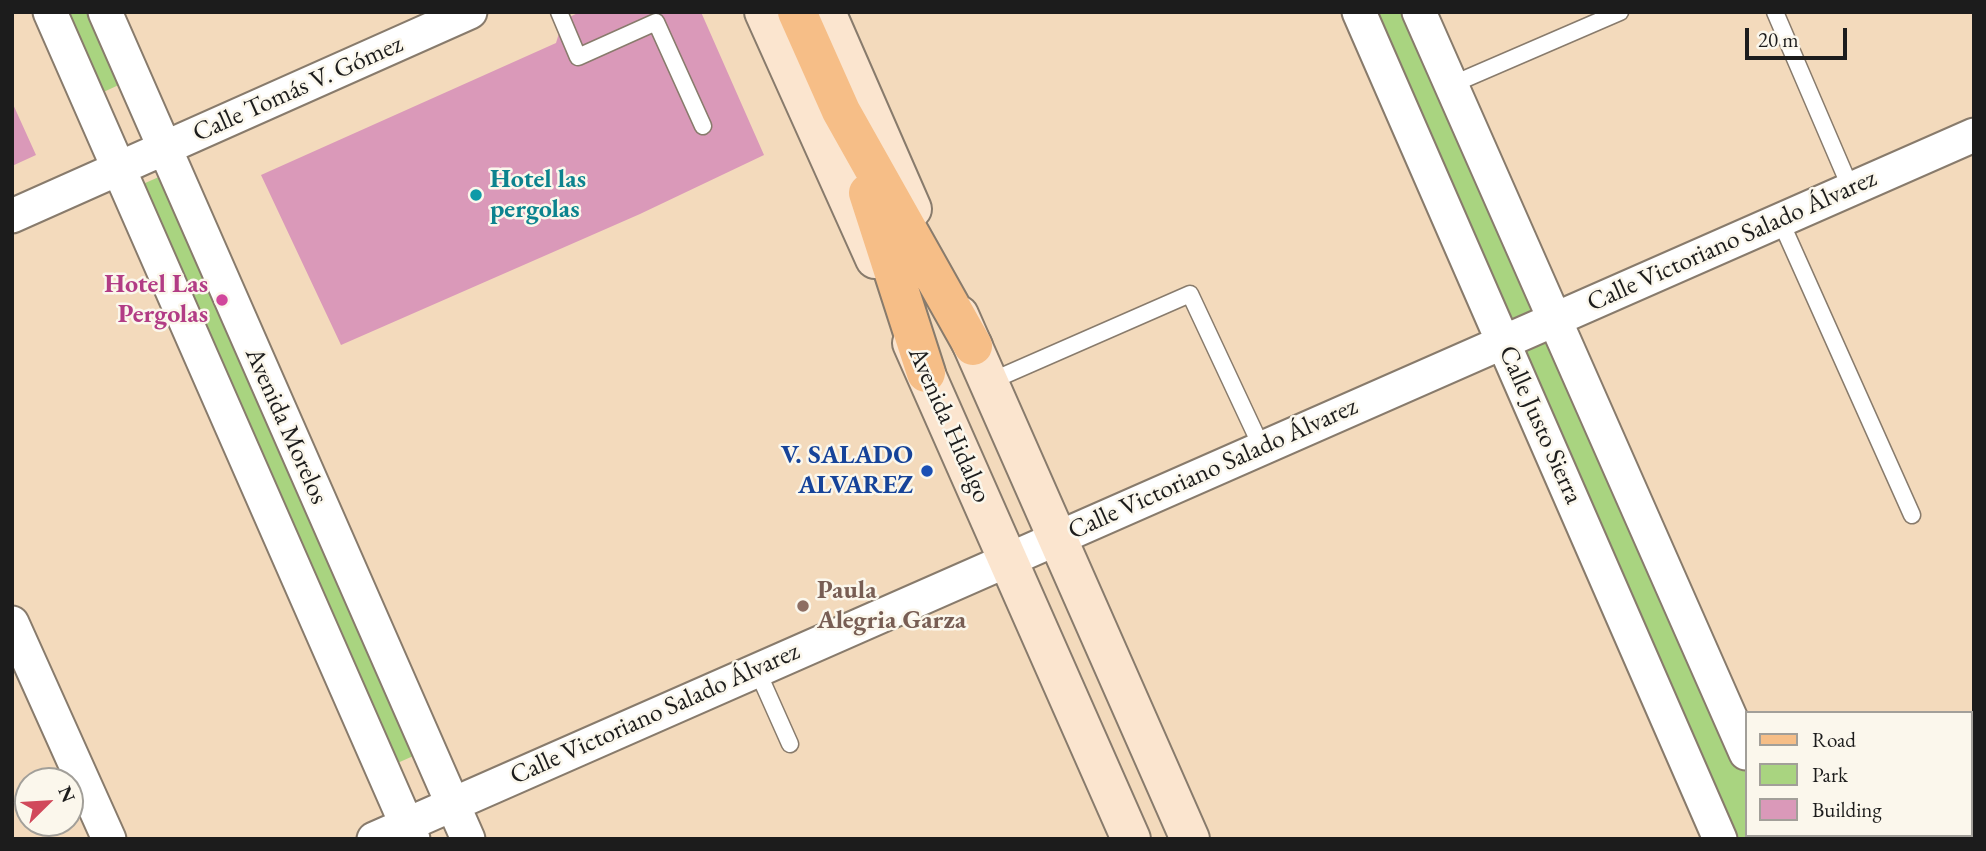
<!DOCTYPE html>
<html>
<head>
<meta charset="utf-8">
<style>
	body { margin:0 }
	#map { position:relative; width:1986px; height:851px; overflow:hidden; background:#f3dabc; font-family:"EB Garamond",serif }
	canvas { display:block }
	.frame { position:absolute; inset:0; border:14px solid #1c1c1c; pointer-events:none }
	.legend { position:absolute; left:1745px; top:711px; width:228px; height:126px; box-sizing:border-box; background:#fbf7ec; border:2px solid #a29f99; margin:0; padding:9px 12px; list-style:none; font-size:21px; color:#1c1c1c }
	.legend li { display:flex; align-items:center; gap:14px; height:35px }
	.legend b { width:35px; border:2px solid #a29f99 }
	.north { position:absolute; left:14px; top:767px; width:70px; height:70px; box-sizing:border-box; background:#fbf7ec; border:2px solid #a29f99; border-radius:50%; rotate:66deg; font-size:19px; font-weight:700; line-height:28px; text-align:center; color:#1c1c1c }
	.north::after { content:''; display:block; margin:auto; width:24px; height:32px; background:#d1495b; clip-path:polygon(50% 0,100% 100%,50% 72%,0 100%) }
	.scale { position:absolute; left:1745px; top:28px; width:102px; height:32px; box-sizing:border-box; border:4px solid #1c1c1c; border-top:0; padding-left:9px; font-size:21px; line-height:24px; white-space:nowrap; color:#1c1c1c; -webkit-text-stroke:5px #fbf7ec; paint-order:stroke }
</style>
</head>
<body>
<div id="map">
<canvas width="1986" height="851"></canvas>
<div class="frame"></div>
<ul class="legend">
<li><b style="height:9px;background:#f6be87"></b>Road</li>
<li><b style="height:19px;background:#a9d480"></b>Park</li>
<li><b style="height:19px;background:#da99b9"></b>Building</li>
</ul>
<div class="north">N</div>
<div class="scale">20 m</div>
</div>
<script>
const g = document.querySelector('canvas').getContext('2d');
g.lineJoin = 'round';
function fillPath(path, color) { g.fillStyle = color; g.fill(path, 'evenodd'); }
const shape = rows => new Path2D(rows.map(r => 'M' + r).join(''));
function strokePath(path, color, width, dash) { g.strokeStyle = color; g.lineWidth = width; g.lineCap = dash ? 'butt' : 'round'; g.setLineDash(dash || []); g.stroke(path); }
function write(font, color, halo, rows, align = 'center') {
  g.font = font + ' "EB Garamond",serif'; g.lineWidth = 5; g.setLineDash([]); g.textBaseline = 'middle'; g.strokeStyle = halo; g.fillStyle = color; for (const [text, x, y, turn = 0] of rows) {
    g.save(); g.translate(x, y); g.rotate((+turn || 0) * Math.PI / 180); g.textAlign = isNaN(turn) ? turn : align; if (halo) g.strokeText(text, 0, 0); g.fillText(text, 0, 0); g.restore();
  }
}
const green = shape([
	[60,12,91,12,123,83,97,95],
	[1359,12,1419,12,1746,753,1746,835,1782,835,1784,839,1720,839],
	[161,176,420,753,393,765,134,188]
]);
const building = shape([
	[580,12,701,12,764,155,640,214,341,345,261,175,556,43,563,20],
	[12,102,36,155,12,166]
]);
const service = shape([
	[559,12,578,57,656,22,703,126],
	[1775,12,1851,189],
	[1451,85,1620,12],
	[1780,220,1912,515],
	[989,382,1190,294,1262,448],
	[757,670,790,744]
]);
const minor = shape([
	[50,12,413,839],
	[105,12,468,839],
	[1359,12,1720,839],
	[1419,12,1746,753],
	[12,216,470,12],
	[12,623,109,839],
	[1782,835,1784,839],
	[374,839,1974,135]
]);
const secondary = shape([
	[764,12,875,259],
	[826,12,912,209],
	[959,315,1190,839],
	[912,343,1131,839]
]);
const primary = shape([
	[797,12,841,111,973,346],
	[868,193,926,373]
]);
const markers = [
	[476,195,7,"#0f9aa8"],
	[222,300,7,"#d1479c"],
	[927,471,7,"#1a4fb4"],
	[803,606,7,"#8d6e63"]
];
const streetNames = [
	["Calle Tomás V. Gómez",298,89,-24],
	["Calle Victoriano Salado Álvarez",1732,241,-24],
	["Avenida Hidalgo",949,425,66],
	["Calle Justo Sierra",1540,425,66],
	["Avenida Morelos",286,426,66],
	["Calle Victoriano Salado Álvarez",1213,469,-24],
	["Calle Victoriano Salado Álvarez",655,714,-24]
];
const cultureNames = [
	["Hotel las",490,180],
	["pergolas",490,210]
];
const hotelNames = [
	["Hotel Las",208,285],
	["Pergolas",208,315]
];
const transitNames = [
	["V. SALADO",913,456],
	["ALVAREZ",913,486]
];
const educationNames = [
	["Paula",817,591],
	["Alegria Garza",817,621]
];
fillPath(green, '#a9d480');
fillPath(building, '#da99b9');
strokePath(service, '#887b6c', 19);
strokePath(minor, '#887b6c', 37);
strokePath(secondary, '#887b6c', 42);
strokePath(primary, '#887b6c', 42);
strokePath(service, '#fff', 16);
strokePath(minor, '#fff', 33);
strokePath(secondary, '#fbe5cf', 38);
strokePath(primary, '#f6be87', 38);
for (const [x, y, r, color] of markers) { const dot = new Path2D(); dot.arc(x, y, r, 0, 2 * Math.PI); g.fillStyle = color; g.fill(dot); strokePath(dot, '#fbf7ec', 2.5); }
write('26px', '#1c1c1c', '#fbf7ec', streetNames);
write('bold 26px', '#0d838f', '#fbf7ec', cultureNames, 'left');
write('bold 26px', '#b23c85', '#fbf7ec', hotelNames, 'right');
write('bold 26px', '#164399', '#fbf7ec', transitNames, 'right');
write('bold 26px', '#785e54', '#fbf7ec', educationNames, 'left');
</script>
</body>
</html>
